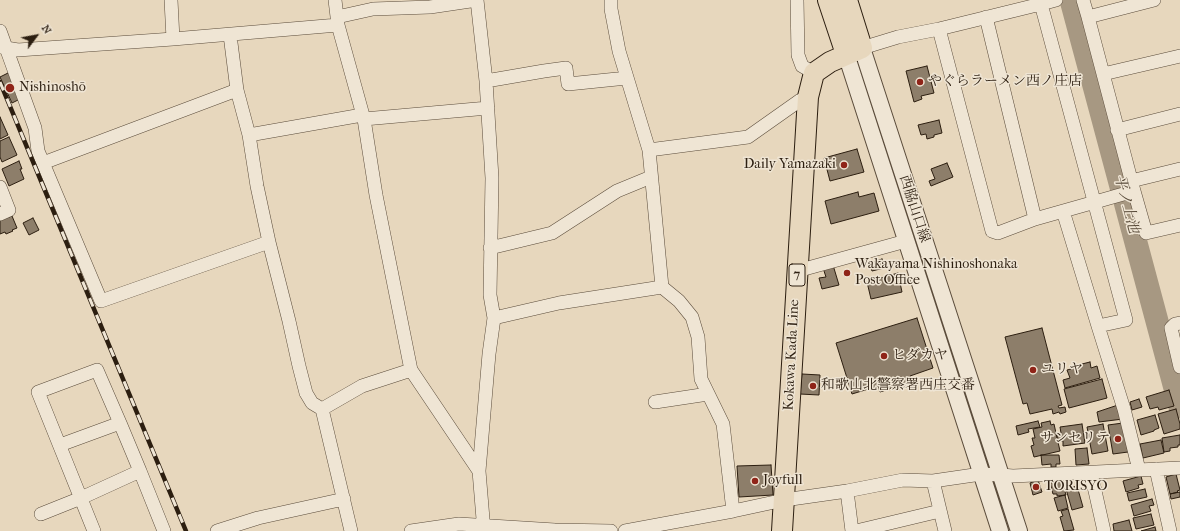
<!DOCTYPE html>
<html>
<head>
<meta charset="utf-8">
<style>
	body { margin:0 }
	#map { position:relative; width:1180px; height:531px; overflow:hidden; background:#e7d7bd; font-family:"IM FELL French Canon",serif }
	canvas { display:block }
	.north { position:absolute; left:16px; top:16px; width:40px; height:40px; -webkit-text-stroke:3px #efe5d4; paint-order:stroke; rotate:58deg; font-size:11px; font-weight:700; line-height:16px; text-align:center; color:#2c1e10 }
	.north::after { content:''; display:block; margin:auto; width:14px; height:18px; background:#2c1e10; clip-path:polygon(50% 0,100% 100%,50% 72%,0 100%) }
</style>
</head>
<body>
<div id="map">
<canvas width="1180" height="531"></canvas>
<div class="north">N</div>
</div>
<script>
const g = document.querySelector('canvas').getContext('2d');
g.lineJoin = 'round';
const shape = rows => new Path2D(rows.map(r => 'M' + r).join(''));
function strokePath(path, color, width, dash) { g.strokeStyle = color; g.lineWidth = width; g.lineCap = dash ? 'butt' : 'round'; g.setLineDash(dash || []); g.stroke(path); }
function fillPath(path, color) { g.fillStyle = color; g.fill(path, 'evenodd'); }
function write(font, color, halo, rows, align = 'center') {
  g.font = font + ' "IM FELL French Canon","Noto Serif JP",serif'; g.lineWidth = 3; g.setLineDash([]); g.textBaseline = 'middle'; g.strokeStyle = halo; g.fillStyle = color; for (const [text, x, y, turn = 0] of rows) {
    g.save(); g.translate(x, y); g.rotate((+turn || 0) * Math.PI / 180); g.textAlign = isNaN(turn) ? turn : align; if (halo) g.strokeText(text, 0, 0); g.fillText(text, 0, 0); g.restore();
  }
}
const river = shape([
	[1071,0,1180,407]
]);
const building = shape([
	[927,66,934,93,921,96,922,99,914,102,906,71,927,66],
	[10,72,22,98,12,103,0,77,10,72],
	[0,117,8,135,0,139,0,117],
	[939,120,942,133,934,135,934,137,927,139,926,134,921,135,918,125,939,120],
	[9,137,17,155,2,162,0,157,0,141,9,137],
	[857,149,864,172,830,181,824,158,857,149],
	[19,161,22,169,20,169,24,179,9,186,2,169,19,161],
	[947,163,953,177,931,186,929,181,935,179,931,169,947,163],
	[858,192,859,197,874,193,879,211,831,224,825,201,858,192],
	[12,216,17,228,12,230,13,231,6,234,5,232,0,234,0,220,12,216],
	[33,218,39,230,29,235,23,223,33,218],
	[882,259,884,268,872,271,869,263,882,259],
	[833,265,839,285,822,289,819,278,826,277,823,268,833,265],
	[898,273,902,292,871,299,867,282,898,273],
	[917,318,933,368,910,376,913,384,899,389,898,386,880,392,878,386,852,394,836,343,917,318],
	[1042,328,1062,405,1058,406,1059,408,1065,407,1066,412,1060,414,1059,412,1053,414,1052,409,1030,414,1027,403,1023,404,1005,337,1042,328],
	[1090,362,1091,368,1097,366,1100,378,1065,388,1063,380,1070,378,1067,370,1071,369,1070,367,1090,362],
	[802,374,820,375,819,395,800,394,802,374],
	[1102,379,1107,398,1069,408,1064,389,1102,379],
	[1169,390,1174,406,1159,410,1158,407,1150,409,1146,397,1169,390],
	[1139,399,1142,407,1132,410,1130,402,1139,399],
	[1118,405,1123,419,1099,422,1097,412,1118,405],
	[1176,409,1180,424,1180,429,1164,434,1158,414,1176,409],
	[1155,415,1159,428,1154,430,1154,431,1141,435,1137,420,1155,415],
	[1038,421,1040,427,1028,429,1029,432,1018,435,1016,426,1038,421],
	[1050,421,1051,425,1054,424,1060,451,1034,457,1031,446,1034,445,1032,438,1035,438,1033,429,1042,427,1041,423,1050,421],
	[1123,423,1128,452,1113,454,1108,425,1123,423],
	[1082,424,1085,443,1063,446,1063,441,1058,441,1056,433,1061,433,1060,427,1082,424],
	[1103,424,1108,451,1092,454,1087,427,1103,424],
	[1180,435,1180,445,1178,445,1178,447,1170,448,1170,451,1164,452,1162,438,1180,435],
	[1161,440,1164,453,1143,458,1140,444,1161,440],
	[1087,448,1089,464,1076,465,1075,449,1087,448],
	[1041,455,1059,455,1060,464,1056,464,1056,467,1051,467,1051,464,1042,465,1041,455],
	[771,465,773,495,739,497,737,466,771,465],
	[1176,474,1180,490,1177,491,1178,492,1170,494,1166,477,1176,474],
	[1141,476,1143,484,1138,485,1139,488,1126,492,1123,481,1141,476],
	[1038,480,1042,492,1033,495,1030,483,1038,480],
	[1062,481,1066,495,1057,496,1057,494,1053,494,1050,483,1062,481],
	[1077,486,1083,507,1072,510,1066,489,1077,486],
	[1145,489,1147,497,1129,501,1127,493,1145,489],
	[1180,492,1180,497,1171,499,1170,494,1180,492],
	[1065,495,1068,508,1058,511,1054,498,1065,495],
	[1152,499,1154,505,1149,506,1151,511,1134,516,1131,505,1152,499],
	[1068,509,1074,530,1064,531,1060,517,1063,516,1061,511,1068,509],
	[1151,514,1154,525,1136,529,1133,518,1151,514],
	[1129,520,1132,531,1114,531,1113,524,1129,520],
	[1155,527,1156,531,1141,531,1155,527]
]);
const minor = shape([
	[171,0,173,39],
	[335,0,338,25,364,119,376,195,411,370],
	[477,0,486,81,492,178,490,295,494,318,489,354,479,471,484,531],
	[611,0,611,9,619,51,649,150,662,287,679,301,692,317,698,337,701,379,723,424,733,511],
	[797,0,798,55,802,66,814,73],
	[1041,4,1056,0],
	[337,17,373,9,430,7,477,0],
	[986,17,1035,219,1134,191,1088,17,1083,0],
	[1088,17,1154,0],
	[939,29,992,231,998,233,1035,219],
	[0,31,35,128,38,151,101,301,269,242],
	[230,35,237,90,249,135,257,186,269,242,289,321,299,366,306,393,312,403,322,409,351,531],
	[0,47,18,50,173,39,338,25],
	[862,48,898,37,939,29,1041,4,1126,320,1098,326],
	[1103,74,1180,56],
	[486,81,544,71,566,68,568,84,627,78],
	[364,119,488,108],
	[1117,130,1180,114],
	[249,135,362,115],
	[649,150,748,137,799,101,808,97],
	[43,163,237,90],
	[1131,181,1180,169],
	[0,187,9,210,0,214],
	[1134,191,1146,233,1180,225],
	[1063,211,1098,326,1124,409,1139,470],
	[490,248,552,233,617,191,651,177],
	[797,271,906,241],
	[494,318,559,303,662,287],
	[1180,323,1175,324,1171,328,1180,367],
	[655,402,708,394],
	[322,409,362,386,411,370,479,471],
	[60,445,120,423,140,471],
	[1156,469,1170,531],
	[1091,473,1104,531],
	[933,481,981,474,1001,475,1013,476,1180,468],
	[847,491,903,480,933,481,945,531],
	[41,514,81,498,140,471,164,531],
	[94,531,38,392,97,370,120,423],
	[217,531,258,518,344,499],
	[411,531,459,524,555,530,611,531],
	[625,531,733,511,784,500,847,491,852,531],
	[856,531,940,511]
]);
const tertiary = shape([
	[862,48,1019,531],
	[846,54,1000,531]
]);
const primary = shape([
	[828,0,846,54],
	[782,531,808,97,814,73,830,62,862,48,847,0]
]);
const rail = shape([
	[0,82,186,531]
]);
const markers = [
	[920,82,4,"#8f2418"],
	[10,88,5,"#8f2418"],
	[844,165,4,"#8f2418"],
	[847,273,4,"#8f2418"],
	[884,356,4,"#8f2418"],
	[1033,370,4,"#8f2418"],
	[813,386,4,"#8f2418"],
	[1118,439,4,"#8f2418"],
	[755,481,4,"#8f2418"],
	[1036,487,4,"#8f2418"]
];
const shields = [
	[797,275,16]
];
const shieldNames = [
	["7",797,275]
];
const poiNames = [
	["やぐらラーメン西ノ庄店",928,82],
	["Nishinoshō",19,88],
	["Daily Yamazaki",836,165,"right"],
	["Wakayama Nishinoshonaka",855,265],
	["Post Office",855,281],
	["ヒダカヤ",892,356],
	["ユリヤ",1041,370],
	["和歌山北警察署西庄交番",821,386],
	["サンセリテ",1110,439,"right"],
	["Joyfull",763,481],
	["TORISYO",1044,487]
];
const streetNames = [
	["西脇山口線",914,209,72],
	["Kokawa Kada Line",792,355,-87]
];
const waterNames = [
	["平ノ上池",1126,204,75]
];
strokePath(river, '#a79882', 23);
fillPath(building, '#8d7e6a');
strokePath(building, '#2c1e10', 1);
strokePath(minor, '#5b4c3b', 14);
strokePath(tertiary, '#5b4c3b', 18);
strokePath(primary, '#2c1e10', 22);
strokePath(minor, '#efe5d4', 13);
strokePath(tertiary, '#efe5d4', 16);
strokePath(primary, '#e7d7bd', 20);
strokePath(rail, '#2c1e10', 4.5);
strokePath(rail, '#efe5d4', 3, [9]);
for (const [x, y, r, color] of markers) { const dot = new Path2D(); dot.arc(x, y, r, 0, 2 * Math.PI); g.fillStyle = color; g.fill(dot); strokePath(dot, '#efe5d4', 1.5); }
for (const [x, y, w] of shields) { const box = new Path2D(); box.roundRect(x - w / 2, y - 11, w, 22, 3); g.fillStyle = '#efe5d4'; g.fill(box); strokePath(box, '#2c1e10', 1); }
write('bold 13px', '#2c1e10', null, shieldNames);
write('14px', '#2c1e10', '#efe5d4', poiNames, 'left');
write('14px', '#2c1e10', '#efe5d4', streetNames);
write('italic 15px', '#574938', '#efe5d4', waterNames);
</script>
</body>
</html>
